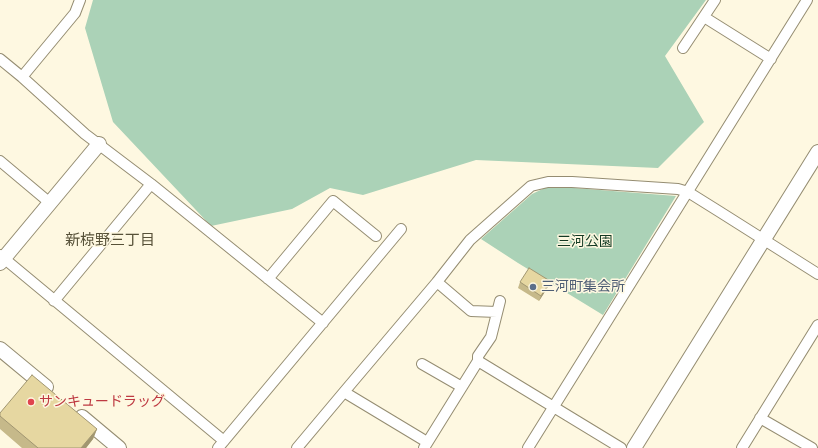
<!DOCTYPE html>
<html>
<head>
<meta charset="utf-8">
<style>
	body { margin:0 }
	canvas { display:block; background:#fef8e1 }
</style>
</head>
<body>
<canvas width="818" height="448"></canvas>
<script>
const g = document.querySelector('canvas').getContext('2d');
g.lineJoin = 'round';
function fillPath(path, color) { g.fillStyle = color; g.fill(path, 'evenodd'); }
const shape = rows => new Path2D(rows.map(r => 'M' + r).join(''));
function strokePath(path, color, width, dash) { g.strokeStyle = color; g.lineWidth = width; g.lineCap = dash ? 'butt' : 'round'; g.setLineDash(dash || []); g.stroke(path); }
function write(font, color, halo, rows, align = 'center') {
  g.font = font + ' "Varela Round","Noto Sans JP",sans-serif'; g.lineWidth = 3; g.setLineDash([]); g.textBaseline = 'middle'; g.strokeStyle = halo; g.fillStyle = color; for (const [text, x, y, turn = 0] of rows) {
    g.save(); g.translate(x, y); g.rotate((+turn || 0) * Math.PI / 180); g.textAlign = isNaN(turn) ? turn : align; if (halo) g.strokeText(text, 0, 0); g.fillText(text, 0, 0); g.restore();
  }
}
const green = shape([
	[93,0,706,0,665,56,704,122,658,168,476,160,363,195,330,188,292,209,211,226,113,122,85,28],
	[549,186,676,196,603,315,518,263,481,239,532,194]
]);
const street = shape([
	[704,17,771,59],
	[683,48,715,0],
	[0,59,22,77,85,134,151,184,323,323],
	[22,77,75,13,80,0],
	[0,161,50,203],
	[0,255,224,441],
	[268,279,333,201,376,236],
	[437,282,471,311,497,312],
	[54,301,151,184],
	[478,361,478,356,491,337,500,301],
	[422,364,462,387],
	[344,392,427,442],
	[760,418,812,448],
	[218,448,401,229],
	[297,448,344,392,437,282,470,240,531,186,548,182,572,182,678,189,688,192,720,212,818,274],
	[424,448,478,361,621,448],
	[528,448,807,0],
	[742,448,818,325]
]);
const secondary = shape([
	[0,263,99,144],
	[0,349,46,387],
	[82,417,119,448],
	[634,448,818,152]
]);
const wall = shape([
	[550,281,548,287,539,301,518,288,520,282],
	[0,413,97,429,93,439,86,448,22,448,0,429]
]);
const shadedWall = shape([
	[550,281,548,287,539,301,541,296],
	[97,429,93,439,86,448,81,448]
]);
const building = shape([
	[529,268,550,281,541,296,520,282,529,268],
	[32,375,97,429,81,448,38,448,0,416,0,413,32,375]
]);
const markers = [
	[533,287,4,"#5c6f8a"],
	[31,402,4,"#e0444e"]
];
const parkNames = [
	["三河公園",585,242]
];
const serviceNames = [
	["三河町集会所",541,287]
];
const healthNames = [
	["サンキュードラッグ",39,402]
];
const neighbourhoodNames = [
	["新椋野三丁目",110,241]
];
fillPath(green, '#abd2b7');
strokePath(street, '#958d72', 12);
strokePath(secondary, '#958d72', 16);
strokePath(street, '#fff', 10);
strokePath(secondary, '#fff', 14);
fillPath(wall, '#c6b98a');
fillPath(shadedWall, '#a19671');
fillPath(building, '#e6d7a1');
strokePath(building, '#a19671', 1);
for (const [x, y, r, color] of markers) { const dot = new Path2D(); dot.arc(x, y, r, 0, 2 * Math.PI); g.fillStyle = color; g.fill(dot); strokePath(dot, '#fef8e1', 1.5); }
write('14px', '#133a23', '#fef8e1', parkNames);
write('14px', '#4e5e75', '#fef8e1', serviceNames, 'left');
write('14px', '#be3a42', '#fef8e1', healthNames, 'left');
write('15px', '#575138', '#fef8e1', neighbourhoodNames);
</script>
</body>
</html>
